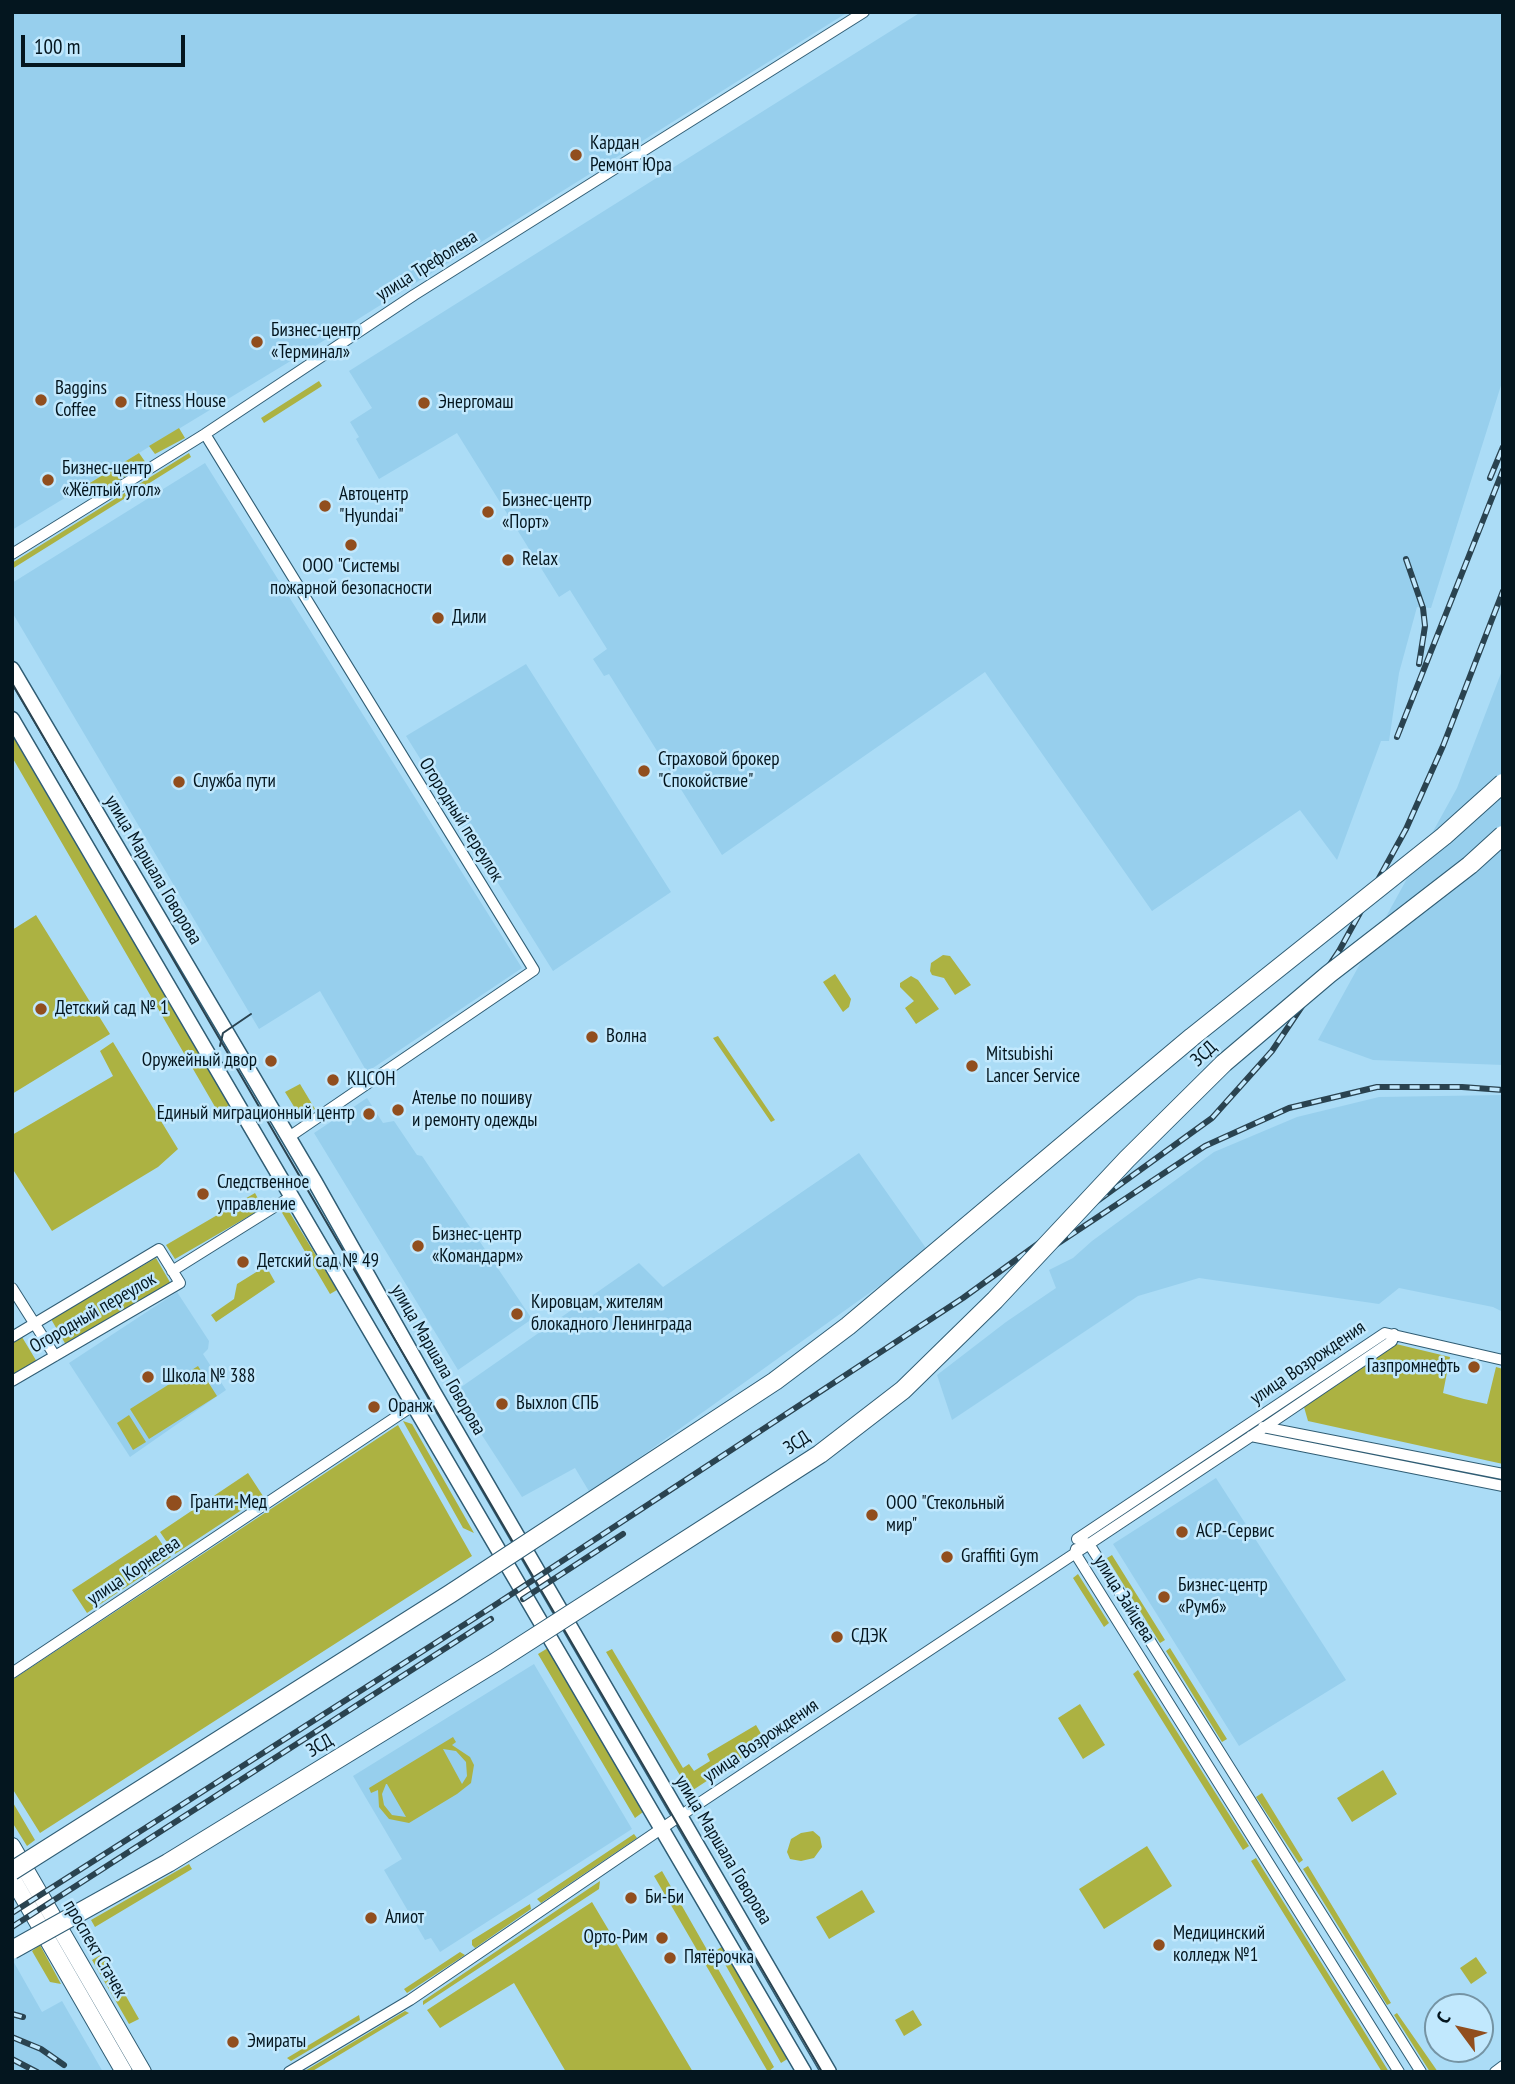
<!DOCTYPE html>
<html>
<head>
<meta charset="utf-8">
<style>
	body { margin:0 }
	#map { position:relative; width:1515px; height:2084px; overflow:hidden; background:#abdcf6; font-family:"PT Sans Narrow",sans-serif }
	canvas { display:block }
	.frame { position:absolute; inset:0; border:14px solid #04161f; pointer-events:none }
	.north { position:absolute; left:1424px; top:1993px; width:70px; height:70px; box-sizing:border-box; background:#c1e8fd; border:2px solid #7594a4; border-radius:50%; rotate:303deg; font-size:19px; font-weight:700; line-height:28px; text-align:center; color:#04161f }
	.north::after { content:''; display:block; margin:auto; width:24px; height:32px; background:#914e1e; clip-path:polygon(50% 0,100% 100%,50% 72%,0 100%) }
	.scale { position:absolute; left:21px; top:35px; width:164px; height:32px; box-sizing:border-box; border:4px solid #04161f; border-top:0; padding-left:9px; font-size:21px; line-height:24px; white-space:nowrap; color:#04161f; -webkit-text-stroke:5px #c1e8fd; paint-order:stroke }
</style>
</head>
<body>
<div id="map">
<canvas width="1515" height="2084"></canvas>
<div class="frame"></div>
<div class="north">С</div>
<div class="scale">100 m</div>
</div>
<script>
const g = document.querySelector('canvas').getContext('2d');
g.lineJoin = 'round';
function fillPath(path, color) { g.fillStyle = color; g.fill(path, 'evenodd'); }
const shape = rows => new Path2D(rows.map(r => 'M' + r).join(''));
function strokePath(path, color, width, dash) { g.strokeStyle = color; g.lineWidth = width; g.lineCap = dash ? 'butt' : 'round'; g.setLineDash(dash || []); g.stroke(path); }
function write(font, color, halo, rows, align = 'center') {
  g.font = font + ' "PT Sans Narrow",sans-serif'; g.lineWidth = 5; g.setLineDash([]); g.textBaseline = 'middle'; g.strokeStyle = halo; g.fillStyle = color; for (const [text, x, y, turn = 0] of rows) {
    g.save(); g.translate(x, y); g.rotate((+turn || 0) * Math.PI / 180); g.textAlign = isNaN(turn) ? turn : align; if (halo) g.strokeText(text, 0, 0); g.fillText(text, 0, 0); g.restore();
  }
}
const built = shape([
	[12,12,848,12,312,348,12,530],
	[921,12,1503,12,1503,379,1431,608,1417,607,1399,673,1389,741,1381,741,1337,860,1300,810,1152,911,985,672,722,855,609,674,604,676,593,659,607,649,570,590,559,597,457,433,379,479,356,439,359,437,350,422,372,408,349,371],
	[205,463,522,968,367,1072,320,991,259,1029,12,612,12,583],
	[526,664,671,892,553,971,406,736],
	[1503,668,1503,1065,1373,1060,1318,1040,1457,788],
	[1503,1095,1503,1312,1493,1307,1399,1288,1379,1304,1199,1278,1138,1296,952,1420,937,1375,1006,1322,1056,1288,1049,1270,1073,1258,1092,1241,1214,1152,1297,1117,1379,1097],
	[367,1098,383,1123,394,1121,417,1155,422,1156,532,1319,458,1370,314,1133],
	[859,1153,928,1251,590,1493,575,1468,522,1497,454,1392,639,1263,663,1287],
	[177,1292,209,1341,208,1349,203,1354,226,1390,130,1457,69,1363],
	[1216,1478,1346,1680,1239,1746,1113,1544],
	[534,1664,632,1829,440,1952,431,1938,425,1940,384,1870,402,1859,353,1776],
	[12,1959,42,2012,62,2001,103,2072,12,2072]
]);
const green = shape([
	[319,381,322,386,264,423,261,418],
	[179,428,185,438,155,454,149,446],
	[139,453,146,463,96,495,90,490,78,497,75,492],
	[189,453,191,457,12,569,12,563],
	[12,735,229,1105,218,1112,12,757],
	[36,915,110,1034,12,1094,12,930],
	[943,955,950,956,971,985,955,995,944,978,932,975,930,971,931,963],
	[835,974,851,999,849,1007,843,1012,823,982],
	[911,976,918,980,939,1009,916,1024,905,1008,914,1001,900,987,900,983],
	[718,1036,775,1120,771,1122,713,1038],
	[113,1042,178,1149,158,1167,52,1231,12,1168,12,1135,113,1076,100,1051],
	[300,1084,315,1109,301,1118,285,1092],
	[255,1193,263,1208,175,1259,166,1245],
	[281,1211,290,1213,337,1290,330,1294],
	[156,1258,171,1284,66,1345,51,1319],
	[266,1266,275,1282,216,1322,211,1315,234,1299,237,1284],
	[22,1337,37,1362,12,1376,12,1342],
	[1396,1344,1450,1357,1443,1393,1464,1399,1487,1404,1496,1367,1503,1369,1503,1464,1308,1421,1304,1407],
	[198,1366,217,1396,149,1439,130,1409],
	[129,1415,146,1442,133,1450,117,1423],
	[403,1421,412,1424,474,1533,463,1528],
	[398,1425,472,1556,40,1833,12,1788,12,1680],
	[248,1473,263,1496,175,1554,160,1532],
	[156,1535,171,1557,87,1613,72,1590],
	[1112,1555,1165,1640,1160,1643,1107,1558],
	[1078,1574,1109,1623,1104,1627,1073,1578],
	[548,1648,643,1812,635,1818,538,1654],
	[1170,1648,1227,1739,1222,1742,1166,1651],
	[612,1649,683,1768,689,1764,694,1771,710,1761,707,1754,756,1725,766,1742,690,1792,606,1652],
	[1138,1670,1249,1846,1243,1850,1133,1674],
	[1080,1704,1105,1745,1083,1759,1058,1718],
	[453,1737,456,1742,452,1745,470,1757,474,1765,471,1783,457,1794,409,1823,389,1819,379,1807,378,1790,371,1793,369,1788],
	[443,1749,456,1751,466,1762,467,1776,462,1784],
	[386,1784,387,1784,406,1817,392,1815,384,1805,382,1794],
	[1383,1770,1397,1794,1352,1822,1337,1798],
	[1262,1793,1303,1860,1299,1863,1256,1797],
	[12,1801,35,1840,27,1846,12,1822],
	[813,1831,820,1837,822,1847,814,1858,801,1861,790,1859,787,1852,791,1839,801,1833],
	[634,1834,637,1838,541,1903,537,1899],
	[1147,1846,1172,1886,1104,1929,1079,1889],
	[1256,1858,1362,2028,1389,2072,1382,2072,1251,1861],
	[189,1864,192,1869,95,1927,91,1920],
	[1308,1866,1391,2003,1387,2005,1303,1869],
	[662,1871,774,2067,768,2072,654,1876],
	[600,1881,599,1889,423,2005,423,2001],
	[862,1890,875,1912,829,1939,816,1917],
	[592,1902,693,2072,566,2072,514,1983,440,2028,427,2010],
	[530,1904,531,1909,475,1948,472,1945,472,1940],
	[40,1945,61,1984,50,1982,32,1951],
	[723,1946,789,2058,781,2063,717,1950],
	[460,1952,465,1955,407,1993,404,1989],
	[102,1954,139,2019,129,2024,92,1960],
	[1476,1957,1487,1973,1471,1984,1460,1968],
	[913,2010,922,2025,904,2036,895,2020],
	[405,2011,409,2013,311,2072,303,2072],
	[1397,2013,1438,2072,1430,2072,1394,2015],
	[359,2015,360,2020,291,2061,287,2058]
]);
const street = shape([
	[205,434,534,970,289,1137],
	[12,554,205,434,414,295,864,12],
	[172,1271,292,1196],
	[12,1288,55,1356],
	[12,1337,159,1249,180,1283,12,1381],
	[1263,1427,1503,1474],
	[1251,1436,1503,1486],
	[1077,1539,1089,1544,1096,1555,1421,2072],
	[1077,1539,1385,1333,1503,1360],
	[1076,1549,1075,1553,1399,2072],
	[12,1673,414,1405],
	[289,2072,410,2000,680,1816,1265,1427,1392,1341,1394,1334],
	[1495,2072,1503,2066]
]);
const secondary = shape([
	[12,669,315,1182,434,1393,829,2072],
	[12,719,804,2072]
]);
const primary = shape([
	[12,1846,143,2072],
	[12,1878,124,2072]
]);
const tram = shape([
	[12,683,822,2072],
	[220,1046,223,1033,251,1014]
]);
const rail = shape([
	[1490,478,1503,447],
	[1406,559,1423,608,1425,626,1419,664],
	[1397,737,1503,470],
	[1051,1248,1205,1146,1289,1108,1377,1087,1462,1087,1503,1090],
	[523,1599,623,1534],
	[12,1913,495,1605,963,1298,1212,1118,1272,1051,1339,951,1406,829,1443,746,1503,591],
	[12,1927,491,1619],
	[12,2014,23,2017],
	[12,2037,41,2049,64,2065],
	[12,2059,37,2072]
]);
const highwayBridge = shape([
	[12,1871,450,1594,775,1381,848,1326,1192,1037,1444,836,1503,783],
	[12,1950,168,1863,496,1662,820,1454,903,1390,995,1300,1127,1159,1224,1063,1329,974,1470,865,1503,835]
]);
const markers = [
	[576,155,7,"#914e1e"],
	[257,342,7,"#914e1e"],
	[41,400,7,"#914e1e"],
	[121,402,7,"#914e1e"],
	[424,403,7,"#914e1e"],
	[48,480,7,"#914e1e"],
	[325,506,7,"#914e1e"],
	[488,512,7,"#914e1e"],
	[351,545,7,"#914e1e"],
	[508,560,7,"#914e1e"],
	[438,618,7,"#914e1e"],
	[644,771,7,"#914e1e"],
	[179,782,7,"#914e1e"],
	[41,1009,7,"#914e1e"],
	[592,1037,7,"#914e1e"],
	[271,1061,7,"#914e1e"],
	[972,1066,7,"#914e1e"],
	[333,1080,7,"#914e1e"],
	[398,1110,7,"#914e1e"],
	[369,1114,7,"#914e1e"],
	[203,1194,7,"#914e1e"],
	[418,1246,7,"#914e1e"],
	[243,1262,7,"#914e1e"],
	[517,1314,7,"#914e1e"],
	[1474,1367,7,"#914e1e"],
	[148,1377,7,"#914e1e"],
	[502,1404,7,"#914e1e"],
	[374,1407,7,"#914e1e"],
	[174,1503,9,"#914e1e"],
	[872,1515,7,"#914e1e"],
	[1182,1532,7,"#914e1e"],
	[947,1557,7,"#914e1e"],
	[1164,1597,7,"#914e1e"],
	[837,1637,7,"#914e1e"],
	[631,1898,7,"#914e1e"],
	[371,1918,7,"#914e1e"],
	[662,1938,7,"#914e1e"],
	[1159,1945,7,"#914e1e"],
	[670,1958,7,"#914e1e"],
	[233,2042,7,"#914e1e"]
];
const poiNames = [
	["Кардан",590,144],
	["Ремонт Юра",590,166],
	["Бизнес-центр",271,331],
	["«Терминал»",271,353],
	["Baggins",55,389],
	["Coffee",55,411],
	["Fitness House",135,402],
	["Энергомаш",438,403],
	["Бизнес-центр",62,469],
	["«Жёлтый угол»",62,491],
	["Автоцентр",339,495],
	["\"Hyundai\"",339,517],
	["Бизнес-центр",502,501],
	["«Порт»",502,523],
	["Relax",522,560],
	["ООО \"Системы",351,567,"center"],
	["пожарной безопасности",351,589,"center"],
	["Дили",452,618],
	["Страховой брокер",658,760],
	["\"Спокойствие\"",658,782],
	["Служба пути",193,782],
	["Детский сад № 1",55,1009],
	["Волна",606,1037],
	["Mitsubishi",986,1055],
	["Lancer Service",986,1077],
	["Оружейный двор",257,1061,"right"],
	["КЦСОН",347,1080],
	["Ателье по пошиву",412,1099],
	["и ремонту одежды",412,1121],
	["Единый миграционный центр",355,1114,"right"],
	["Следственное",217,1183],
	["управление",217,1205],
	["Бизнес-центр",432,1235],
	["«Командарм»",432,1257],
	["Детский сад № 49",257,1262],
	["Кировцам, жителям",531,1303],
	["блокадного Ленинграда",531,1325],
	["Газпромнефть",1460,1367,"right"],
	["Школа № 388",162,1377],
	["Выхлоп СПБ",516,1404],
	["Оранж",388,1407],
	["Гранти-Мед",190,1503],
	["ООО \"Стекольный",886,1504],
	["мир\"",886,1526],
	["АСР-Сервис",1196,1532],
	["Graffiti Gym",961,1557],
	["Бизнес-центр",1178,1586],
	["«Румб»",1178,1608],
	["СДЭК",851,1637],
	["Би-Би",645,1898],
	["Алиот",385,1918],
	["Медицинский",1173,1934],
	["колледж №1",1173,1956],
	["Орто-Рим",648,1938,"right"],
	["Пятёрочка",684,1958],
	["Эмираты",247,2042]
];
const streetNames = [
	["улица Трефолева",427,266,-32],
	["Огородный переулок",461,820,58],
	["улица Маршала Говорова",153,870,59],
	["ЗСД",1204,1054,-43],
	["Огородный переулок",93,1313,-30],
	["улица Маршала Говорова",438,1360,60],
	["улица Возрождения",1308,1363,-34],
	["ЗСД",797,1443,-34],
	["улица Корнеева",134,1571,-34],
	["улица Зайцева",1124,1599,58],
	["улица Возрождения",761,1741,-34],
	["ЗСД",320,1746,-31],
	["улица Маршала Говорова",723,1850,59],
	["проспект Стачек",95,1949,60]
];
fillPath(built, '#97cfed');
fillPath(green, '#acb242');
strokePath(street, '#305d74', 12);
strokePath(secondary, '#305d74', 17);
strokePath(primary, '#305d74', 18);
strokePath(street, '#fff', 10);
strokePath(secondary, '#fff', 14);
strokePath(primary, '#fff', 16);
strokePath(tram, '#2a4350', 2);
strokePath(rail, '#2a4350', 6);
strokePath(rail, '#c1e8fd', 3.5, [10]);
strokePath(highwayBridge, '#305d74', 20, []);
strokePath(highwayBridge, '#fff', 18);
for (const [x, y, r, color] of markers) { const dot = new Path2D(); dot.arc(x, y, r, 0, 2 * Math.PI); g.fillStyle = color; g.fill(dot); strokePath(dot, '#c1e8fd', 2.5); }
write('19px', '#04161f', '#c1e8fd', poiNames, 'left');
write('19px', '#04161f', '#c1e8fd', streetNames);
</script>
</body>
</html>
